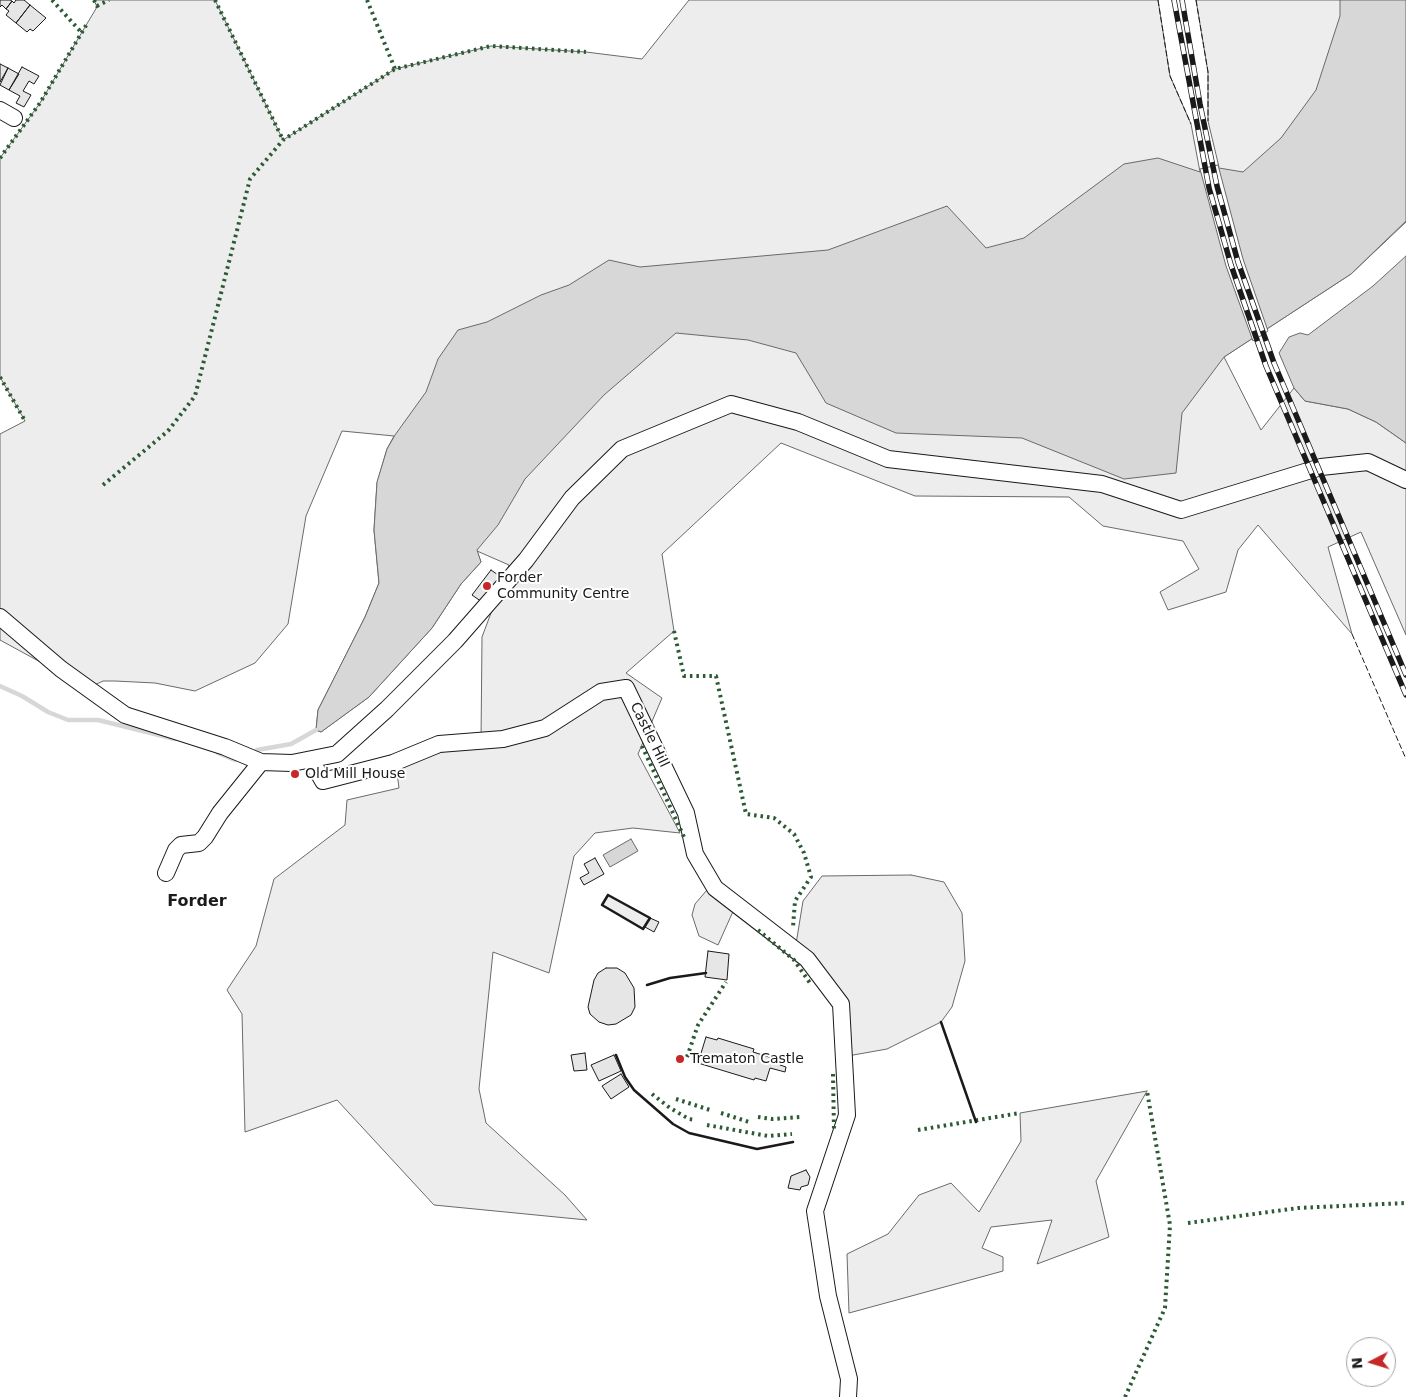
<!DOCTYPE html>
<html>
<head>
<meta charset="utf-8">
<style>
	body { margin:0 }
	#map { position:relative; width:1406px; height:1397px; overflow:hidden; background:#fff; font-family:"DejaVu Sans",sans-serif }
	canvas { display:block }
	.north { position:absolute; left:1346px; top:1337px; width:50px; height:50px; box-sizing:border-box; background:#fff; border:1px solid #a3a3a3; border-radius:50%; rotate:265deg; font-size:14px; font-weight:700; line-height:20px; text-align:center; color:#1a1a1a }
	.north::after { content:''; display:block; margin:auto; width:18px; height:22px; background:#c62828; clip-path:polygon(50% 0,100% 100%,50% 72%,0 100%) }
</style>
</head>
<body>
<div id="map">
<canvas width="1406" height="1397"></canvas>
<div class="north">N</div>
</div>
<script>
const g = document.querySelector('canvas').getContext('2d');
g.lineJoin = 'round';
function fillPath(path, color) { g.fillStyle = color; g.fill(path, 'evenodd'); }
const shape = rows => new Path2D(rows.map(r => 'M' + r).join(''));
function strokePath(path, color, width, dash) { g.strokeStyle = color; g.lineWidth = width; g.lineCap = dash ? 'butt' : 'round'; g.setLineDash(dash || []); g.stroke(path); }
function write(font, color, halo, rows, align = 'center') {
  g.font = font + ' "DejaVu Sans",sans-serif'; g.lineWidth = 4; g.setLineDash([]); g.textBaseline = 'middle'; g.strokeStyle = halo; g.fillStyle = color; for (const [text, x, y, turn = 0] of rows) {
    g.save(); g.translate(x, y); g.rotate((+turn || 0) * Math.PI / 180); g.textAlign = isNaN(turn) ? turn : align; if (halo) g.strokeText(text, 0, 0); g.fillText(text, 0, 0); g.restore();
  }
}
const green = shape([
	[94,0,215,0,283,140,395,69,491,46,586,52,642,59,689,0,1158,0,1170,76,1191,124,1200,172,1219,167,1208,121,1208,72,1196,0,1406,0,1406,222,1351,274,1224,357,1261,430,1294,388,1305,401,1348,409,1376,422,1406,443,1406,635,1361,532,1328,547,1352,634,1258,525,1238,550,1226,592,1168,610,1160,592,1199,569,1183,541,1103,526,1069,497,915,496,781,443,662,554,674,631,626,673,662,698,638,754,680,833,633,828,595,833,574,856,549,973,493,952,479,1089,486,1123,565,1195,587,1220,434,1205,337,1100,245,1132,242,1014,227,990,256,946,274,879,345,825,347,800,399,788,396,765,481,741,482,637,509,565,477,551,481,562,461,584,432,628,369,697,321,732,316,730,318,710,365,617,379,583,374,530,377,483,387,449,394,436,342,431,306,516,288,624,255,663,195,691,155,683,115,681,103,681,88,688,0,640,0,434,25,421,0,377,0,158,40,103,88,22,97,7,94,0],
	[911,875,944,882,962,913,965,961,952,1007,941,1022,887,1049,842,1057,837,1006,796,944,803,901,822,876,911,875],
	[707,890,735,907,718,945,699,936,692,915,695,904,707,890],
	[608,895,650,918,643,929,602,905,608,895],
	[1147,1091,1096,1181,1109,1237,1037,1264,1052,1220,991,1227,982,1248,1003,1257,1003,1271,849,1313,847,1254,888,1234,919,1195,951,1183,979,1212,1021,1141,1020,1113,1147,1091]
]);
const water = shape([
	[1340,0,1406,0,1406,221,1351,274,1224,357,1182,413,1176,473,1124,479,1022,438,896,433,826,403,796,353,748,340,676,333,604,395,525,479,498,525,477,550,481,562,461,584,432,628,369,697,321,732,316,730,318,710,365,617,379,583,374,530,377,482,387,449,395,435,426,392,438,359,458,330,487,322,541,295,569,285,609,260,640,267,828,250,947,206,986,248,1024,238,1124,164,1158,158,1200,172,1219,168,1243,172,1281,138,1316,90,1340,16,1340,0],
	[1406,256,1406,443,1376,422,1348,409,1305,401,1294,388,1279,353,1289,337,1300,333,1308,335,1373,286,1406,256],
	[631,839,638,851,610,867,603,855,631,839]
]);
const pier = shape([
	[1218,165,1243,259,1268,331,1253,341,1226,266,1200,169,1218,165]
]);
const stream = shape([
	[0,686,22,696,48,712,68,720,98,720,175,739],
	[257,750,291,744,316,730],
	[218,753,235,760]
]);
const building = shape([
	[0,0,10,0,12,1,6,9,2,5,0,7,0,0],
	[16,0,24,0,30,5,16,23,6,15,9,11,6,9,12,1,14,3,16,0],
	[30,5,46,18,33,31,30,29,27,32,16,23,30,5],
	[0,64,8,68,0,82,0,64],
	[22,67,39,76,34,84,29,81,23,91,31,95,24,107,16,103,20,96,9,90,22,67],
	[8,68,19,74,9,90,0,85,8,68],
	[491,570,501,577,482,602,472,595,491,570],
	[595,858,604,874,584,885,580,878,589,873,584,864,595,858],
	[650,918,659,922,654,932,645,927,650,918],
	[708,951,729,954,727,980,705,977,708,951],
	[606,968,617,968,625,973,634,988,635,1007,631,1015,616,1024,608,1025,599,1022,590,1014,588,1007,594,980,598,973,606,968],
	[706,1037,717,1040,718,1038,754,1049,753,1052,782,1061,780,1065,786,1067,785,1072,770,1068,766,1081,755,1078,754,1080,698,1063,706,1037],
	[585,1053,587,1070,574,1071,571,1055,585,1053],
	[614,1055,621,1071,599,1081,591,1065,614,1055],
	[621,1074,629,1087,611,1099,602,1086,621,1074],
	[806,1170,810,1177,808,1185,801,1187,800,1190,788,1188,791,1176,806,1170]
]);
const minor = shape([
	[0,110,14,118],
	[0,617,61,669,125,715,225,747,261,762,292,763,337,754,387,709,455,641,526,560,572,498,622,449,731,404,798,422,888,459,1102,484,1181,510,1321,467,1368,462,1406,480],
	[311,760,323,781,393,763,439,744,503,739,545,728,601,692,626,688,686,813,695,854,715,888,807,959,841,1004,847,1115,815,1211,828,1296,849,1379,848,1397],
	[166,873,176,850,181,845,199,843,205,837,220,813,261,762]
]);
const rail = shape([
	[1174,0,1209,188,1231,265,1266,366,1406,695],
	[1182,0,1200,104,1217,186,1238,262,1274,363,1406,675]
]);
const hedge = shape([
	[52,0,81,32],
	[94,0,97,6,109,0],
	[215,0,283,140],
	[367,0,395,69],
	[0,158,40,103,88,22],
	[0,377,25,421],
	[103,485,168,431,195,396,250,179,283,140,395,69,491,46,586,52],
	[674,631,684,676,716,676,746,814,774,818,794,834,804,853,811,877,795,901,793,927],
	[642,746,684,837],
	[758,930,794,960,810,983],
	[687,1057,698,1025,726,982],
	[833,1074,834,1131],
	[652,1094,670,1108,689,1119,696,1120],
	[676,1099,710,1110],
	[721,1113,749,1122],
	[758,1117,772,1119,801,1117],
	[707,1125,768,1136,792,1134],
	[918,1130,1020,1113],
	[1188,1223,1298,1208,1406,1203],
	[1125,1397,1165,1308,1170,1225,1147,1091]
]);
const fence = shape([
	[1158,0,1170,76,1191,124],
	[1196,0,1208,72,1208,121],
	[1352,634,1406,759]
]);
const wall = shape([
	[608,895,650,918,643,929,602,905,608,895],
	[647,985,670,978,706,973],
	[941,1022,976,1122],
	[616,1055,625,1077,634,1090,673,1124,689,1133,757,1149,793,1142]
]);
const markers = [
	[487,586,5,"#c62828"],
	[295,774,5,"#c62828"],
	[680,1059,5,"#c62828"]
];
const poiNames = [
	["Forder",497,578],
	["Community Centre",497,594],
	["Old Mill House",305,774],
	["Trematon Castle",690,1059]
];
const streetNames = [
	["Castle Hill",649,735,64]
];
const quarterNames = [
	["Forder",197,902]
];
fillPath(green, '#ededed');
strokePath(green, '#6a6a6a', 1);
fillPath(water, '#d7d7d7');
strokePath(water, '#6a6a6a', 1);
fillPath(pier, '#fff');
strokePath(pier, '#6a6a6a', 1);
strokePath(stream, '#d7d7d7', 4.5);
fillPath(building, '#e6e6e6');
strokePath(building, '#1a1a1a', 1);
strokePath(minor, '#1a1a1a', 18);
strokePath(minor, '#fff', 16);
strokePath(rail, '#1a1a1a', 5.5);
strokePath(rail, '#fff', 4, [11]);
strokePath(hedge, '#2b5a34', 4, [2.5, 4]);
strokePath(fence, '#1a1a1a', 1, [6, 2.5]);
strokePath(wall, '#1a1a1a', 2.5);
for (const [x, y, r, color] of markers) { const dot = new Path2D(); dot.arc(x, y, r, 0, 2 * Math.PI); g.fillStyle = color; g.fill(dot); strokePath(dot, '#fff', 2); }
write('14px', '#1a1a1a', '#fff', poiNames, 'left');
write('14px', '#1a1a1a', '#fff', streetNames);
write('bold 16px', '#1a1a1a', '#fff', quarterNames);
</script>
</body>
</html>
